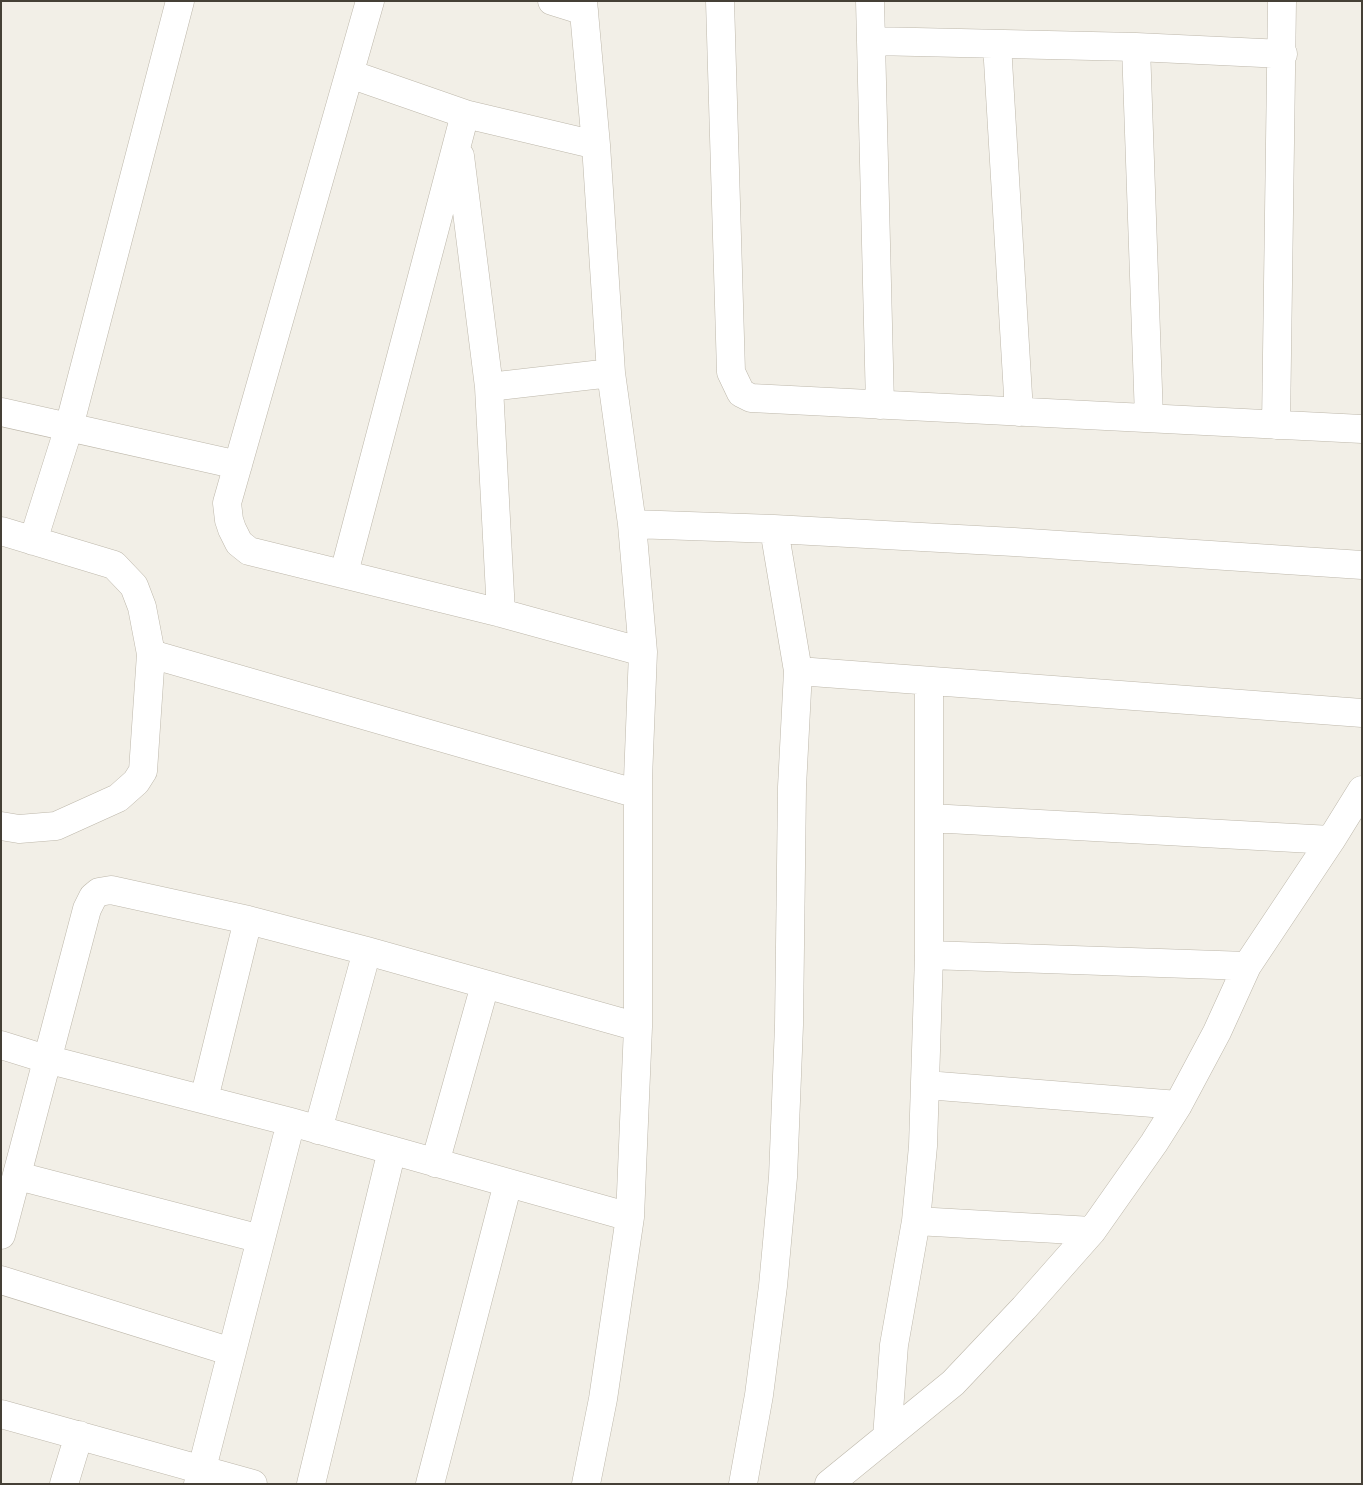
<!DOCTYPE html>
<html>
<head>
<meta charset="utf-8">
<style>
	body { margin:0 }
	#map { position:relative; width:1363px; height:1485px; overflow:hidden; background:#f2efe7; font-family:Raleway,sans-serif }
	canvas { display:block }
	.frame { position:absolute; inset:0; border:2px solid #454036; pointer-events:none }
</style>
</head>
<body>
<div id="map">
<canvas width="1363" height="1485"></canvas>
<div class="frame"></div>
</div>
<script>
const g = document.querySelector('canvas').getContext('2d');
g.lineJoin = 'round';
const shape = rows => new Path2D(rows.map(r => 'M' + r).join(''));
function strokePath(path, color, width, dash) { g.strokeStyle = color; g.lineWidth = width; g.lineCap = dash ? 'butt' : 'round'; g.setLineDash(dash || []); g.stroke(path); }
const minor = shape([
	[370,1,227,503,229,520,232,529,239,543,249,551,501,613,643,652],
	[552,1,584,11],
	[583,1,596,145,611,373,632,524,643,652,638,779,638,1027,630,1217,603,1399,586,1484],
	[720,1,731,372,741,393,751,398,1362,429],
	[870,1,880,405],
	[872,41,1136,47,1283,54],
	[997,44,1019,412],
	[1136,47,1149,418],
	[350,74,465,114,596,145],
	[460,156,489,387,501,613],
	[489,387,611,373],
	[1,412,238,465],
	[1276,425,1282,1],
	[632,524,774,529,1014,542,1362,565],
	[1,531,114,565,134,586,142,607,151,654,143,771,136,782,118,798,56,826,19,829,1,826],
	[33,541,69,427,180,1],
	[344,573,465,114],
	[151,654,638,794],
	[798,671,1362,713],
	[930,818,1331,840],
	[929,955,1247,966],
	[1,1045,46,1059,291,1122,630,1217],
	[926,1085,1178,1105],
	[204,1099,248,920],
	[318,1130,367,951],
	[435,1163,485,985],
	[18,1176,261,1239],
	[916,1221,1092,1231],
	[1,1235,87,909,93,897,99,892,111,890,248,920,367,951,638,1027],
	[1,1280,232,1352],
	[1,1414,253,1484],
	[887,1437,894,1345,916,1221,923,1146,929,955,929,681],
	[64,1484,79,1435],
	[198,1484,291,1122],
	[311,1484,392,1150],
	[430,1484,508,1183],
	[743,1484,759,1395,773,1286,783,1177,789,1025,792,787,798,671,774,529],
	[829,1484,953,1383,1024,1308,1092,1231,1154,1143,1178,1105,1217,1032,1247,966,1331,840,1362,790]
]);
strokePath(minor, '#bdb7aa', 29);
strokePath(minor, '#fff', 28);
</script>
</body>
</html>
